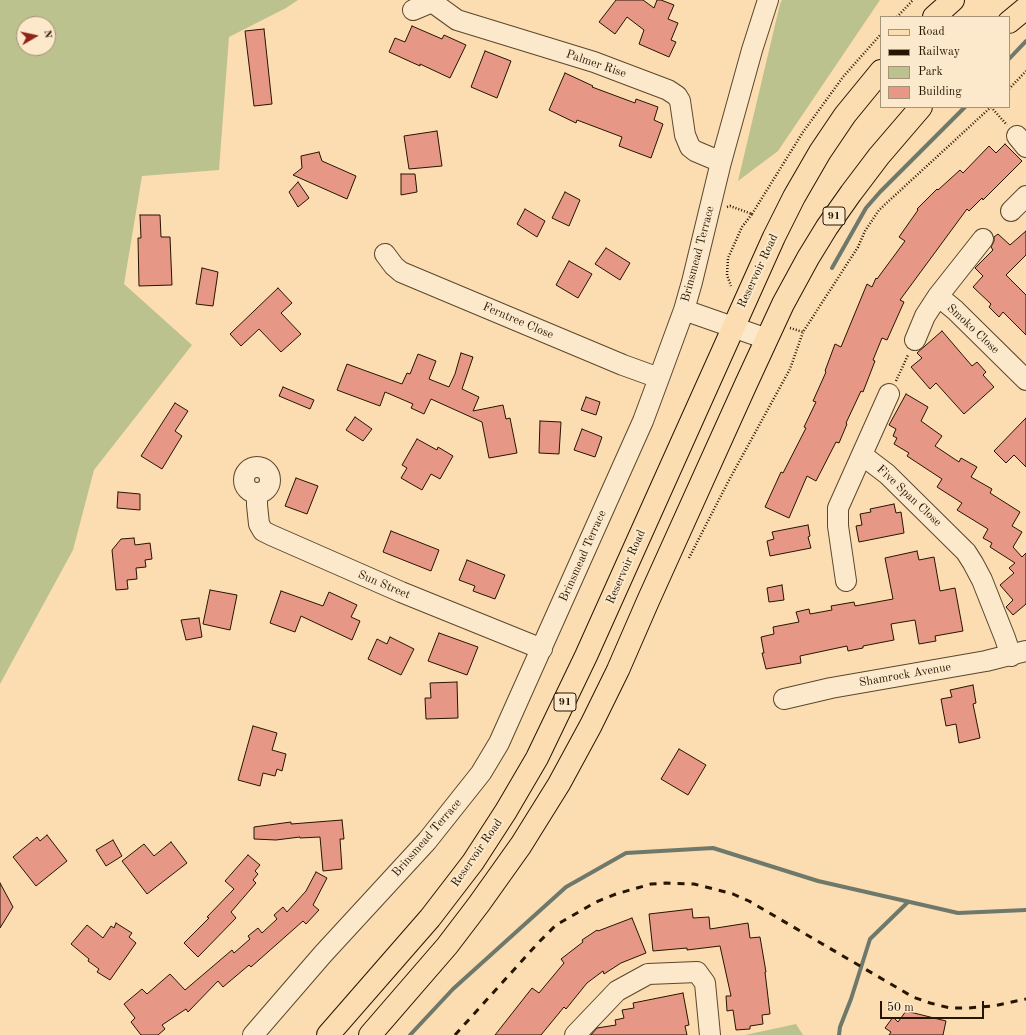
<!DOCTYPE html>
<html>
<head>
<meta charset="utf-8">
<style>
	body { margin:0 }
	#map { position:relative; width:1026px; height:1035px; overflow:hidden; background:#fbddb1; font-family:"Old Standard TT",serif }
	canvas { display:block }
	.legend { position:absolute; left:880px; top:16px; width:130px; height:92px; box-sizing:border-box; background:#fce9cc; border:1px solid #a6947a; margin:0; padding:5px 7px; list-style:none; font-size:12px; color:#261500 }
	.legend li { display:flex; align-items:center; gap:8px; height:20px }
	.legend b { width:20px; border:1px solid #a6947a }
	.north { position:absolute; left:16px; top:16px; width:40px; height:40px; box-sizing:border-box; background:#fce9cc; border:1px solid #a6947a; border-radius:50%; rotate:81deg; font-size:11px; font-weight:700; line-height:16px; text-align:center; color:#261500 }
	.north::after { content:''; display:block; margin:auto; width:14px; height:18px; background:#8f2418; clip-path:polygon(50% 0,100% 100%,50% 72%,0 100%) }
	.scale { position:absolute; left:880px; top:1001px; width:104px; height:18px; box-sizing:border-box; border:2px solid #261500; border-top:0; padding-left:5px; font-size:12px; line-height:14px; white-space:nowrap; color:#261500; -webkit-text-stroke:3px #fce9cc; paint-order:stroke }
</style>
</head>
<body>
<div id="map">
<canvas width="1026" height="1035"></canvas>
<ul class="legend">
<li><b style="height:5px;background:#fbddb1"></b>Road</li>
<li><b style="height:5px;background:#261500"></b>Railway</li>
<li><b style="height:11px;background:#bbc28e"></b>Park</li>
<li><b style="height:11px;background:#e69786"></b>Building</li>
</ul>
<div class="north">N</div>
<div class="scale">50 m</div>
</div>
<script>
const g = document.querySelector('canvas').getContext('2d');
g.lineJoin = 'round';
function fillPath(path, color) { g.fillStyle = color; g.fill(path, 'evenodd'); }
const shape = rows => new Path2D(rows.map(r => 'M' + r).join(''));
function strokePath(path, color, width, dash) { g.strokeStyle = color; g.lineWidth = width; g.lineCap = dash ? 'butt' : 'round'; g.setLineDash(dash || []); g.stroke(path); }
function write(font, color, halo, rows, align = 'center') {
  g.font = font + ' "Old Standard TT",serif'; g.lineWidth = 4; g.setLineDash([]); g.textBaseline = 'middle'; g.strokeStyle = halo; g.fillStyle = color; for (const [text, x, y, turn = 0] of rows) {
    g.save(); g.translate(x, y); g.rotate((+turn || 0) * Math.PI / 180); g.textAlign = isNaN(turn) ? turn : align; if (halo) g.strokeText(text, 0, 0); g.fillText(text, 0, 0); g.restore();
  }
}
const green = shape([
	[0,0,298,0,286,8,229,37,219,170,142,176,124,284,192,345,94,470,73,550,0,684],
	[24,24,48,24,48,48,24,48],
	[782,0,880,0,778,151,738,181,780,4],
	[796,1024,803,1035,745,1035]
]);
const stream = shape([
	[1009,59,1026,41],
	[832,268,866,208,880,192,965,107],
	[410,1035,453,989,566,887,626,853,713,848,818,881,958,913,1026,910],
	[839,1035,840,1027,851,999,870,939,908,902]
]);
const building = shape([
	[616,0,643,0,654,8,657,0,661,0,674,5,668,19,678,23,671,40,676,42,669,57,639,44,644,30,627,17,615,34,599,22,616,0],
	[412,26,442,39,444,35,466,45,450,78,420,64,420,66,389,52,395,38,405,42,412,26],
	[264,29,272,104,254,106,245,31,264,29],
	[485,51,511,61,497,98,471,87,485,51],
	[565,73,593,86,592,87,635,103,636,99,658,107,654,120,663,124,651,158,619,146,622,137,577,120,576,123,549,110,565,73],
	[437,131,442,166,409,169,404,136,437,131],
	[1005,144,1022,161,983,200,982,198,969,211,967,209,900,300,904,302,887,340,882,338,873,360,875,361,863,392,861,391,846,423,847,424,839,443,836,442,816,481,807,476,789,518,765,507,781,472,783,473,806,428,804,427,816,402,813,401,826,372,825,371,835,344,841,347,867,284,872,287,876,278,877,279,905,241,899,237,918,210,917,209,937,189,938,190,960,170,963,173,989,146,996,153,1005,144],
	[319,152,322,161,356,176,347,199,293,175,302,168,301,156,319,152],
	[401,174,415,174,417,192,401,195,401,174],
	[298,182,309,198,298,207,289,192,298,182],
	[565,192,580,200,569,226,552,218,565,192],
	[525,209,545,221,537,237,517,224,525,209],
	[140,215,160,215,161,237,170,237,172,285,139,286,138,238,141,238,140,215],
	[1026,231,1026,255,1006,275,1026,295,1026,335,1003,312,999,317,989,307,991,304,973,287,983,276,975,268,993,250,991,247,994,241,994,237,998,234,1010,245,1026,231],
	[606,248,630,263,620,280,595,264,606,248],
	[569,261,592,274,578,298,556,285,569,261],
	[202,268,218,272,213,306,196,304,202,268],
	[278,288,292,303,281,313,301,334,281,352,259,329,241,346,230,334,278,288],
	[942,331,972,366,977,362,986,372,983,375,994,387,964,414,936,383,930,389,911,367,922,358,917,353,942,331],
	[461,353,473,357,462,389,479,397,473,411,503,405,506,419,510,418,517,453,489,458,482,422,431,399,424,414,411,408,413,404,385,392,380,406,337,390,347,364,402,384,407,373,410,374,418,354,436,361,429,379,449,387,455,374,461,353],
	[283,387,314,400,310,409,279,396,283,387],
	[906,394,928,407,921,421,942,436,935,446,959,462,961,458,977,467,971,477,992,489,990,493,1020,512,1012,526,1022,532,1013,547,1022,557,1026,553,1026,604,1013,615,1006,607,1013,600,1000,585,1014,573,1009,568,1015,563,990,547,992,543,983,538,988,529,957,510,962,503,937,487,942,479,907,456,909,453,894,444,897,438,893,436,896,429,889,425,906,394],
	[586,397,600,402,596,415,581,410,586,397],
	[175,403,188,411,175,431,182,436,162,469,141,456,175,403],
	[355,417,372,429,363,441,346,430,355,417],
	[1026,418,1026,467,1014,455,1006,463,994,451,1026,418],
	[540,421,561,422,559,454,539,453,540,421],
	[582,429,602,437,595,457,574,450,582,429],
	[417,439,437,450,438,447,453,456,440,479,431,474,422,490,401,478,407,468,402,465,417,439],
	[296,478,318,486,307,514,285,506,296,478],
	[118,492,140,494,140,510,117,508,118,492],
	[894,504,896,513,901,512,904,533,859,542,856,526,862,525,860,514,871,512,870,509,894,504],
	[808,525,810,536,808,537,811,548,770,556,767,541,774,539,772,532,808,525],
	[391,531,439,550,431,571,383,552,391,531],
	[134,538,135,545,150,543,152,559,145,560,146,567,136,568,137,579,127,580,128,589,116,590,112,550,121,539,134,538],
	[917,551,919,560,934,557,940,591,955,588,963,631,935,636,936,641,919,644,915,620,891,624,894,640,863,646,863,648,848,651,847,646,800,656,801,663,766,669,762,653,764,653,761,637,774,634,773,627,799,622,796,612,809,609,810,614,832,610,831,606,854,602,855,606,893,599,885,558,917,551],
	[467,560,505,575,495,599,473,591,475,586,459,580,467,560],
	[782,585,784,600,769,602,767,588,782,585],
	[210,590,237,595,230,630,203,624,210,590],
	[281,591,323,606,329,592,357,605,351,617,360,621,352,640,301,616,295,632,270,623,281,591],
	[199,618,202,637,186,640,181,620,199,618],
	[439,633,478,647,467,675,428,661,439,633],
	[390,637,414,649,401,675,368,659,377,639,387,644,390,637],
	[457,682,458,718,426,719,425,698,431,698,430,683,457,682],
	[973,685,976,703,973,704,980,738,959,743,956,724,946,726,941,699,952,697,950,690,973,685],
	[253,726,277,733,272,750,286,754,282,771,277,769,275,776,263,773,260,786,238,780,253,726],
	[679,749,706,765,688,795,661,779,679,749],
	[342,820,344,839,340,839,342,869,323,871,320,837,300,838,300,837,276,840,254,839,254,827,291,822,291,824,342,820],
	[47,835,67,861,36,886,13,857,37,837,40,841,47,835],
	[113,840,122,856,106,866,96,850,113,840],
	[171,842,187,863,147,894,122,861,144,844,154,856,171,842],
	[248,855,260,865,255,871,258,874,253,880,256,883,231,912,236,918,198,957,184,943,209,918,207,917,234,889,225,881,248,855],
	[316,872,327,878,313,905,319,910,306,924,303,921,251,967,249,965,223,987,218,981,188,1012,186,1009,162,1025,165,1029,158,1035,141,1035,131,1022,135,1018,124,1004,142,989,147,994,170,974,185,990,232,950,234,953,250,939,248,936,258,928,262,933,277,919,274,915,283,907,287,912,306,891,316,872],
	[0,883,13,907,0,928,0,883],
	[692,909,693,918,709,917,710,929,748,923,750,938,760,937,766,972,765,972,770,1014,762,1015,763,1024,750,1026,750,1029,736,1030,733,1010,727,1011,726,996,731,996,720,946,687,950,687,948,653,951,649,914,692,909],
	[632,918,646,953,621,963,604,974,603,971,587,983,566,1009,564,1007,541,1035,495,1035,532,988,539,993,564,963,561,959,583,942,582,940,597,930,598,931,632,918],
	[116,923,132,933,129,937,136,943,110,980,97,972,99,969,88,961,89,959,71,944,87,925,103,938,111,926,114,928,116,923],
	[683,993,689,1025,685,1026,687,1035,591,1035,597,1028,616,1025,615,1020,624,1018,622,1010,634,1008,633,1003,683,993],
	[906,1011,946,1021,943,1035,889,1035,891,1032,885,1028,893,1017,898,1022,906,1011]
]);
const path = shape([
	[897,17,913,0],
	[1009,89,1026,71],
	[991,107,1007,125],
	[727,207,730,206,752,214,742,227,728,258,727,275,731,286],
	[752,214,803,132,843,77,881,34],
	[790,328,803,332,858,247,865,231,879,210,991,107],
	[896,381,908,355],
	[689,558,728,482,790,369,803,332]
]);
const minor = shape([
	[432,2,457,20,594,62,668,90,677,96,680,101,685,135,690,147,695,151,721,162],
	[413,10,432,2],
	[1017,136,1026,147],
	[1011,211,1026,196],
	[385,254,394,266,401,272,623,365,659,378],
	[938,296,955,310,1026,380],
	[684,310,767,339],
	[915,340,925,316,938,296,983,239],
	[862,455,887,474,966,552,973,563,982,580,1005,638,1011,656],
	'244 480a13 13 0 1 1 26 0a13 13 0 1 1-26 0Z',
	[257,493,257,505,259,524,263,531,271,535,401,592,542,649],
	[846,581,838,526,838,508,889,394],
	[784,699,831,688,986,661,1026,651],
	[253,1035,323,954,427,841,481,773,499,743,643,421,659,378,684,310,692,282,721,162,752,50,768,0],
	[575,1035,617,991,648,974,697,972,705,983,710,1035]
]);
const major = shape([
	[934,17,953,0],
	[1009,22,1026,8],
	[328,1035,430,918,473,862,506,811,537,758,586,656,774,237,794,197,820,152,845,115,881,71],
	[370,1035,447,946,479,904,521,845,559,784,591,725,618,670,648,601,746,384,783,304,808,258,827,227,851,193,879,156,921,107]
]);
const rail = shape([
	[455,1035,538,943,556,925,596,902,616,894,651,884,666,883,694,884,706,887,733,894,749,901,913,997,930,1003,950,1008,968,1008,993,1006,1026,999]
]);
const shields = [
	[834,216,22],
	[565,702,22]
];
const shieldNames = [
	["91",834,216],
	["91",565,702]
];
const streetNames = [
	["Palmer Rise",596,64,19],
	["Brinsmead Terrace",698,254,-75],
	["Reservoir Road",758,271,-65],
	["Ferntree Close",518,321,23],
	["Smoko Close",973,329,43],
	["Five Span Close",909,496,43],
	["Brinsmead Terrace",583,556,-66],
	["Reservoir Road",626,567,-66],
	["Sun Street",384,585,23],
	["Shamrock Avenue",905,675,-10],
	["Brinsmead Terrace",427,838,-49],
	["Reservoir Road",477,853,-55]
];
fillPath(green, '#bbc28e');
strokePath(stream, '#6f796b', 4);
fillPath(building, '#e69786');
strokePath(building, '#261500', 1);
strokePath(minor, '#5b472c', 22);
strokePath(major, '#261500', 24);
strokePath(path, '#261500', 2.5, [1, 2]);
strokePath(minor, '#fce9cc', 20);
strokePath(major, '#fbddb1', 22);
strokePath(rail, '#261500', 3, [7, 7]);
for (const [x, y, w] of shields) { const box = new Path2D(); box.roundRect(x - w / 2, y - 9, w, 18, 3); g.fillStyle = '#fce9cc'; g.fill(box); strokePath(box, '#261500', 1); }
write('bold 11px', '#261500', null, shieldNames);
write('12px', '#261500', '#fce9cc', streetNames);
</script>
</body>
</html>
